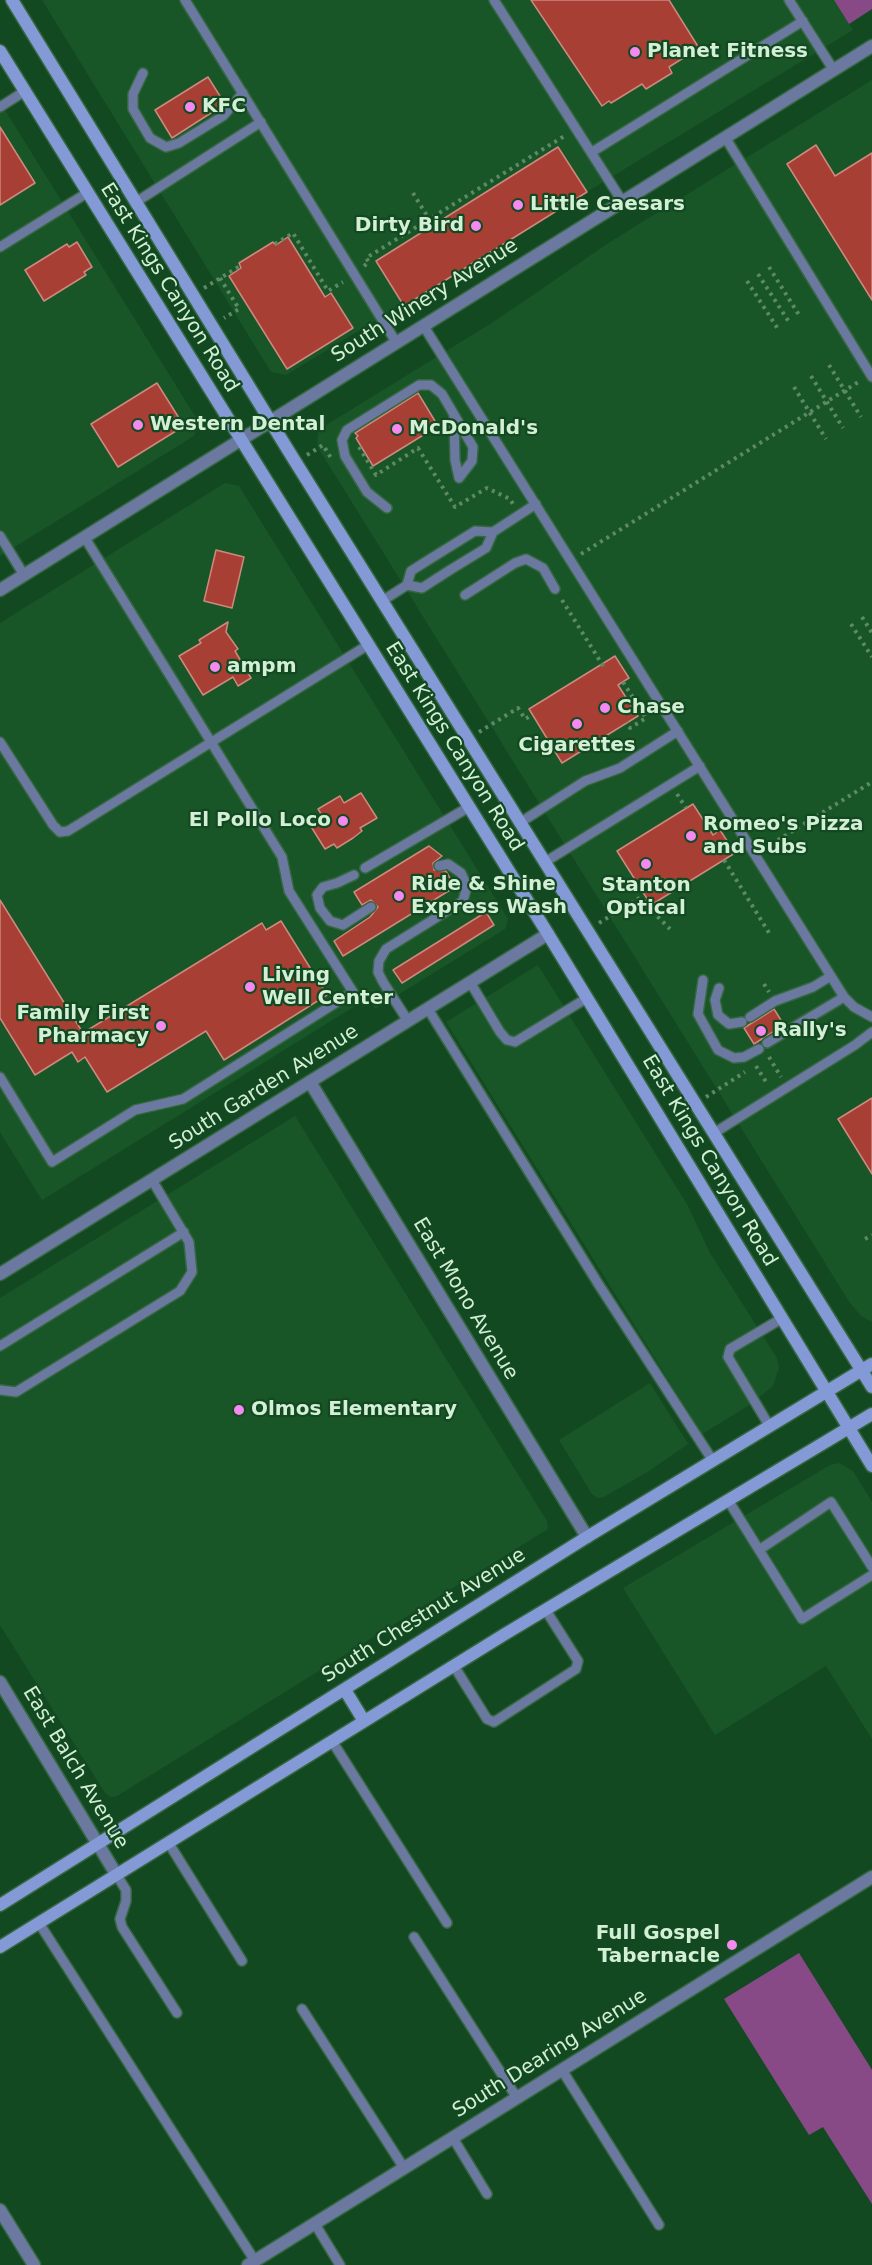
<!DOCTYPE html>
<html>
<head>
<meta charset="utf-8">
<style>
	body { margin:0 }
	canvas { display:block; background:#134921 }
</style>
</head>
<body>
<canvas width="872" height="2265"></canvas>
<script>
const g = document.querySelector('canvas').getContext('2d');
g.lineJoin = 'round';
function fillPath(path, color) { g.fillStyle = color; g.fill(path, 'evenodd'); }
const shape = rows => new Path2D(rows.map(r => 'M' + r).join(''));
function strokePath(path, color, width, dash) { g.strokeStyle = color; g.lineWidth = width; g.lineCap = dash ? 'butt' : 'round'; g.setLineDash(dash || []); g.stroke(path); }
function write(font, color, halo, rows, align = 'center') {
  g.font = font + ' "DejaVu Sans",sans-serif'; g.lineWidth = 4.5; g.setLineDash([]); g.textBaseline = 'middle'; g.strokeStyle = halo; g.fillStyle = color; for (const [text, x, y, turn = 0] of rows) {
    g.save(); g.translate(x, y); g.rotate((+turn || 0) * Math.PI / 180); g.textAlign = isNaN(turn) ? turn : align; if (halo) g.strokeText(text, 0, 0); g.fillText(text, 0, 0); g.restore();
  }
}
const built = shape([
	[42,0,834,0,853,30,286,375,271,372],
	[872,80,872,1322,861,1316,850,1303,317,446,318,433,328,424,498,319,610,242],
	[0,102,198,421,194,436,0,556],
	[225,483,239,486,508,919,505,929,375,1009,368,998,42,1200,0,1132,0,623],
	[538,965,688,1206,710,1253,777,1358,779,1368,773,1386,748,1406,702,1434,446,1022],
	[295,1116,547,1521,548,1529,117,1796,110,1797,105,1793,0,1625,0,1298],
	[650,1383,688,1444,649,1471,604,1497,598,1498,592,1494,559,1440],
	[839,1463,853,1471,872,1502,872,1739,826,1666,715,1735,623,1588,830,1465]
]);
const green = shape([
	[834,0,872,0,872,9,849,24],
	[799,1953,872,2070,872,2204,823,2127,809,2135,724,1999]
]);
const building = shape([
	[531,0,669,0,699,48,669,67,672,73,646,89,642,84,611,103,609,101,602,106,531,0],
	[208,77,225,104,172,138,155,110,208,77],
	[0,127,35,183,0,205,0,127],
	[816,145,835,176,872,153,872,300,787,164,816,145],
	[558,147,587,192,404,306,376,261,558,147],
	[288,237,325,297,331,293,353,328,287,369,229,276,241,268,239,263,273,242,276,245,288,237],
	[77,242,92,267,84,272,86,275,44,301,25,270,67,244,69,247,77,242],
	[157,383,184,426,118,467,91,424,157,383],
	[418,393,438,426,373,466,356,438,358,436,355,433,418,393],
	[216,550,244,557,232,608,204,601,216,550],
	[228,622,226,632,238,649,235,651,251,678,238,686,233,677,203,695,179,656,201,643,199,640,228,622],
	[615,656,629,678,618,685,638,716,562,763,529,709,615,656],
	[361,793,377,818,360,828,362,831,353,838,337,848,334,844,325,849,310,825,323,817,318,809,340,796,344,803,361,793],
	[693,804,713,835,720,830,735,853,651,905,617,851,693,804],
	[429,846,442,856,433,863,434,870,446,871,455,887,343,956,334,941,370,917,378,907,371,900,362,905,354,892,429,846],
	[0,900,83,1033,262,923,266,930,281,921,327,995,224,1060,206,1031,107,1092,85,1057,78,1062,72,1052,35,1075,0,1018,0,900],
	[486,912,494,925,402,983,393,970,486,912],
	[774,1009,784,1025,754,1044,744,1028,774,1009],
	[872,1098,872,1174,838,1119,872,1098]
]);
const path = shape([
	[413,193,429,219],
	[275,244,293,233,328,291,343,282],
	[364,266,369,262,366,258,566,135],
	[769,267,799,315],
	[758,274,789,322],
	[220,278,239,309,224,318],
	[747,281,778,329],
	[204,288,240,266],
	[829,365,861,417],
	[811,376,843,428],
	[794,387,826,439],
	[359,447,376,475,418,448,455,507,487,488,510,499,513,504],
	[307,455,323,445,331,458],
	[581,554,860,381],
	[562,600,605,669],
	[862,617,872,633],
	[851,624,872,657],
	[623,682,646,718,630,728,627,722],
	[479,732,518,708,525,719,532,715],
	[677,794,686,808],
	[765,848,872,782],
	[724,860,771,936],
	[599,923,641,897,648,907,670,929],
	[764,984,769,992],
	[769,1057,781,1077],
	[756,1066,768,1085],
	[706,1097,745,1072],
	[865,1239,872,1235]
]);
const lane = shape([
	[185,0,396,342],
	[494,0,622,201],
	[789,0,833,69],
	[143,73,133,94,133,109,150,138,166,147,179,143,223,116,243,93],
	[0,107,25,91],
	[725,137,872,377],
	[592,152,803,21],
	[136,202,261,122],
	[0,247,87,193],
	[423,325,844,997,854,1007,872,1017],
	[454,416,455,460,459,478],
	[387,508,367,492,345,456,342,440,347,430,419,385,431,385,442,394,473,447,472,461,459,478],
	[0,536,24,575],
	[407,585,422,588,450,570,486,548,493,532,536,504],
	[465,595,515,563,526,559,543,568,555,589],
	[382,601,407,585,411,571,422,564,475,531,493,532],
	[0,742,53,825,60,832,68,831,368,645],
	[521,822,585,781,620,768,678,731],
	[545,862,700,766],
	[365,868,469,807],
	[354,875,337,883,323,887,317,895,320,908,330,921,343,925,371,907],
	[703,980,698,1014,718,1050,734,1058,744,1057,759,1049],
	[470,982,500,1032,507,1040,515,1042,587,998],
	[719,988,715,1000,718,1015,729,1024,742,1022],
	[428,1009,599,1285,713,1461],
	[750,1017,775,1001,813,987,831,976],
	[408,1021,383,982,378,972,379,961,386,949,463,901,467,886,461,873,448,864,439,866],
	[767,1043,844,997],
	[0,1077,52,1162,135,1110,183,1099,353,992,289,891,282,857,85,538],
	[714,1133,855,1045,872,1032],
	[0,1346,184,1232],
	[0,1390,16,1392,180,1291,192,1272,189,1242,152,1180],
	[770,1427,728,1357,730,1349,781,1319],
	[728,1500,802,1619,872,1575],
	[759,1550,831,1502,872,1567],
	[454,1666,487,1719,494,1722,576,1669,578,1661,545,1609],
	[332,1741,447,1923],
	[168,1842,242,1961],
	[116,1874,126,1890,126,1901,120,1919,122,1927,177,2013],
	[39,1923,255,2261],
	[414,1937,517,2098],
	[302,2009,404,2168],
	[562,2070,659,2225],
	[453,2138,487,2194],
	[315,2224,340,2265]
]);
const street = shape([
	[0,590,872,46],
	[310,1082,587,1537],
	[0,1274,548,934],
	[0,1682,116,1874],
	[0,2210,34,2265],
	[248,2265,872,1877]
]);
const secondary = shape([
	[12,0,288,450,872,1387],
	[0,51,548,934,872,1466],
	[345,1690,364,1721],
	[0,1905,587,1537,872,1364],
	[0,1947,505,1634,872,1414]
]);
const markers = [
	[635,52,6,"#f489f0"],
	[190,107,6,"#f489f0"],
	[518,205,6,"#f489f0"],
	[476,226,6,"#f489f0"],
	[138,425,6,"#f489f0"],
	[397,429,6,"#f489f0"],
	[215,667,6,"#f489f0"],
	[605,708,6,"#f489f0"],
	[577,724,6,"#f489f0"],
	[343,821,6,"#f489f0"],
	[691,836,6,"#f489f0"],
	[646,864,6,"#f489f0"],
	[399,896,6,"#f489f0"],
	[250,987,6,"#f489f0"],
	[161,1026,6,"#f489f0"],
	[761,1031,6,"#f489f0"],
	[239,1410,6,"#f489f0"],
	[732,1945,6,"#f489f0"]
];
const poiNames = [
	["Planet Fitness",647,52],
	["KFC",202,107],
	["Little Caesars",530,205],
	["Dirty Bird",464,226,"right"],
	["Western Dental",150,425],
	["McDonald's",409,429],
	["ampm",227,667],
	["Chase",617,708],
	["Cigarettes",577,746,"center"],
	["El Pollo Loco",331,821,"right"],
	["Romeo's Pizza",703,825],
	["and Subs",703,848],
	["Ride & Shine",411,885],
	["Express Wash",411,908],
	["Stanton",646,886,"center"],
	["Optical",646,909,"center"],
	["Living",262,976],
	["Well Center",262,999],
	["Family First",149,1014,"right"],
	["Pharmacy",149,1037,"right"],
	["Rally's",773,1031],
	["Olmos Elementary",251,1410],
	["Full Gospel",720,1934,"right"],
	["Tabernacle",720,1957,"right"]
];
const streetNames = [
	["East Kings Canyon Road",169,288,58],
	["South Winery Avenue",425,301,-32],
	["East Kings Canyon Road",454,747,58],
	["South Garden Avenue",264,1088,-32],
	["East Kings Canyon Road",709,1161,59],
	["East Mono Avenue",465,1299,59],
	["South Chestnut Avenue",424,1616,-32],
	["East Balch Avenue",75,1768,59],
	["South Dearing Avenue",550,2054,-32]
];
fillPath(built, '#185527');
fillPath(green, '#884a86');
fillPath(building, '#a73f35');
strokePath(building, '#ce897f', 1.5);
strokePath(lane, '#366742', 12);
strokePath(street, '#366742', 15);
strokePath(secondary, '#366742', 15);
strokePath(path, '#5d8967', 4, [3, 4.5]);
strokePath(lane, '#6b79a0', 9);
strokePath(street, '#6b79a0', 12);
strokePath(secondary, '#849ad7', 12);
for (const [x, y, r, color] of markers) { const dot = new Path2D(); dot.arc(x, y, r, 0, 2 * Math.PI); g.fillStyle = color; g.fill(dot); strokePath(dot, '#134921', 2); }
write('bold 20px', '#d3efd6', '#134921', poiNames, 'left');
write('20px', '#d3efd6', '#134921', streetNames);
</script>
</body>
</html>
